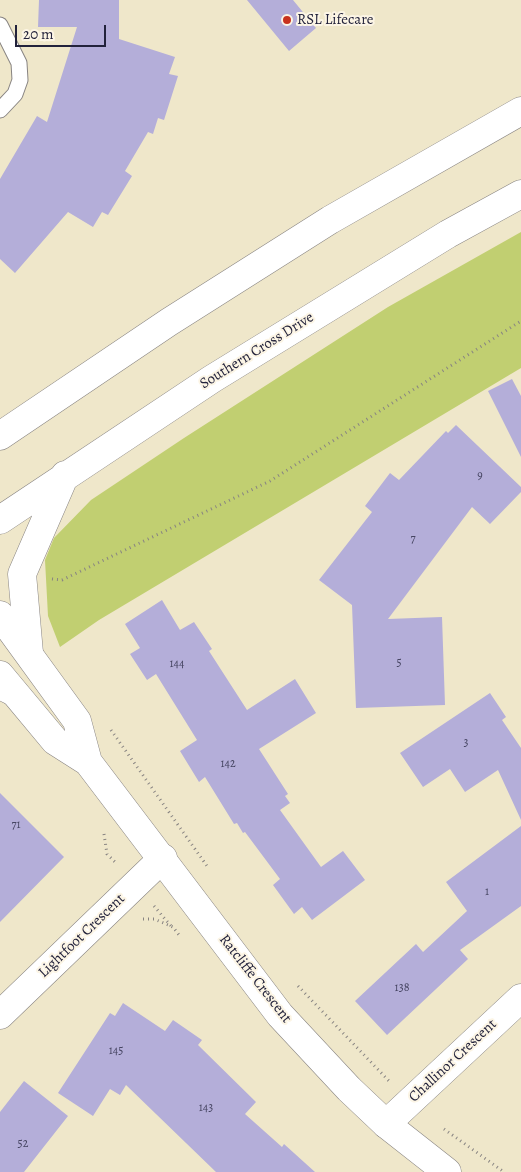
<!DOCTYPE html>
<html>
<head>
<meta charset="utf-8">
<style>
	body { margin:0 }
	#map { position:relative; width:521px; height:1172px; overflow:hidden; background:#efe7ca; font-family:Alegreya,serif }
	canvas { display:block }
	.scale { position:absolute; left:15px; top:25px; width:91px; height:22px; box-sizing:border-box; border:2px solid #22223b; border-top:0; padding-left:6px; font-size:15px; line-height:18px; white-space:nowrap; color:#22223b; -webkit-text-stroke:4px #fcf5e5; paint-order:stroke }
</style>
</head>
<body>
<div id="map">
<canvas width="521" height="1172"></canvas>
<div class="scale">20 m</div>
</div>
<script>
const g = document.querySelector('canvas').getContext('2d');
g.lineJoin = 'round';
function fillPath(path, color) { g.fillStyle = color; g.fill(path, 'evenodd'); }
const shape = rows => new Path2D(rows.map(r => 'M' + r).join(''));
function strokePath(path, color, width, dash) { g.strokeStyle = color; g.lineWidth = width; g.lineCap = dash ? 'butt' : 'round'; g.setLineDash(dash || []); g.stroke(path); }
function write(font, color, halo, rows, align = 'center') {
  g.font = font + ' Alegreya,serif'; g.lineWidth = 4; g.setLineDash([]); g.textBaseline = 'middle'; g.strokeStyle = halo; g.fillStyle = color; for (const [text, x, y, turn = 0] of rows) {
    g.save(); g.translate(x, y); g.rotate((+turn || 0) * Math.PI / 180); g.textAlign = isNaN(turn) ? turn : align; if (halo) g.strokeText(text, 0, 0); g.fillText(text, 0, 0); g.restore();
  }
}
const green = shape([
	[521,232,521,368,99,620,60,647,48,616,45,560,54,538,91,500,184,438,388,307]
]);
const building = shape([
	[39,0,119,0,119,39,175,57,169,74,178,76,164,120,158,118,153,134,148,132,125,171,132,176,108,215,102,212,93,227,68,212,15,273,0,259,0,179,37,116,47,122,77,27,38,27],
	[247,0,293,0,316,28,289,51],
	[512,379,521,396,521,457,488,391],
	[456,425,521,487,521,492,490,524,472,507,388,619,442,617,445,705,356,708,352,605,319,580,372,512,365,506,390,473,399,480,446,431,448,433],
	[162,600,180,630,194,622,212,649,209,651,247,710,295,679,316,713,259,749,288,794,285,796,290,803,280,810,321,867,343,851,365,880,312,920,302,907,294,914,273,885,280,879,245,832,243,833,237,823,234,824,205,777,199,782,180,751,197,740,156,674,147,680,130,654,140,648,125,624],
	[490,693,506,717,502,720,521,748,521,820,498,770,465,792,450,769,423,787,400,753],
	[0,793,64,857,0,922],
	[521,826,521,906,460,950,468,959,387,1035,355,1001,416,944,423,952,467,911,446,882],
	[123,1003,165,1031,173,1020,202,1040,198,1045,256,1102,245,1114,282,1147,284,1144,315,1172,216,1172,126,1085,120,1095,110,1089,93,1116,58,1093,110,1013,115,1016],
	[24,1081,68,1116,24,1172,0,1172,0,1112]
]);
const path = shape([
	[52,579,62,580,270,481,521,321],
	[111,730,207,866],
	[104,834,107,854,117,864],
	[154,906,171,926],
	[143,919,154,919,173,927,179,935],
	[298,986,389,1081],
	[444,1129,504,1172]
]);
const service = shape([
	[0,25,19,63,20,80,15,94,0,110]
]);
const minor = shape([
	[0,1015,163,858],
	[386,1124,521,998]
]);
const tertiary = shape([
	[0,615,77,721,88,762],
	[0,675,55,741,88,762,280,1015,349,1089,386,1124,447,1172]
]);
const secondary = shape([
	[0,436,169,322,330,220,521,111],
	[0,520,212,379,448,234,521,194],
	[29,653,22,574,65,475],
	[0,685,12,691]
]);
const markers = [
	[287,20,5,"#c8321e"]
];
const numberNames = [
	["9",480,476],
	["7",413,539],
	["5",399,663],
	["144",177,664],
	["3",466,743],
	["142",228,764],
	["71",16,825],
	["1",487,892],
	["138",402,988],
	["145",116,1051],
	["143",206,1108],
	["52",23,1144]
];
const poiNames = [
	["RSL Lifecare",297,20]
];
const streetNames = [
	["Southern Cross Drive",257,351,-32],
	["Lightfoot Crescent",82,936,-44],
	["Ratcliffe Crescent",255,979,52],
	["Challinor Crescent",453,1061,-43]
];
fillPath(green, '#c1cf71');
fillPath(building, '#b4aed9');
strokePath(service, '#888482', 17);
strokePath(minor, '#888482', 29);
strokePath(tertiary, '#888482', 29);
strokePath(secondary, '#888482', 29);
strokePath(path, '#888482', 3, [1, 4]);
strokePath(service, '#fff', 15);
strokePath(minor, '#fff', 28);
strokePath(tertiary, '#fff', 28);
strokePath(secondary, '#fff', 28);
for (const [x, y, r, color] of markers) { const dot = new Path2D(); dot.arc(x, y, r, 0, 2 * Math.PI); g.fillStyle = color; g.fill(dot); strokePath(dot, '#fcf5e5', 2); }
write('12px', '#464562', null, numberNames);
write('15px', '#22223b', '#fcf5e5', poiNames, 'left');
write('15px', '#22223b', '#fcf5e5', streetNames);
</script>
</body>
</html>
